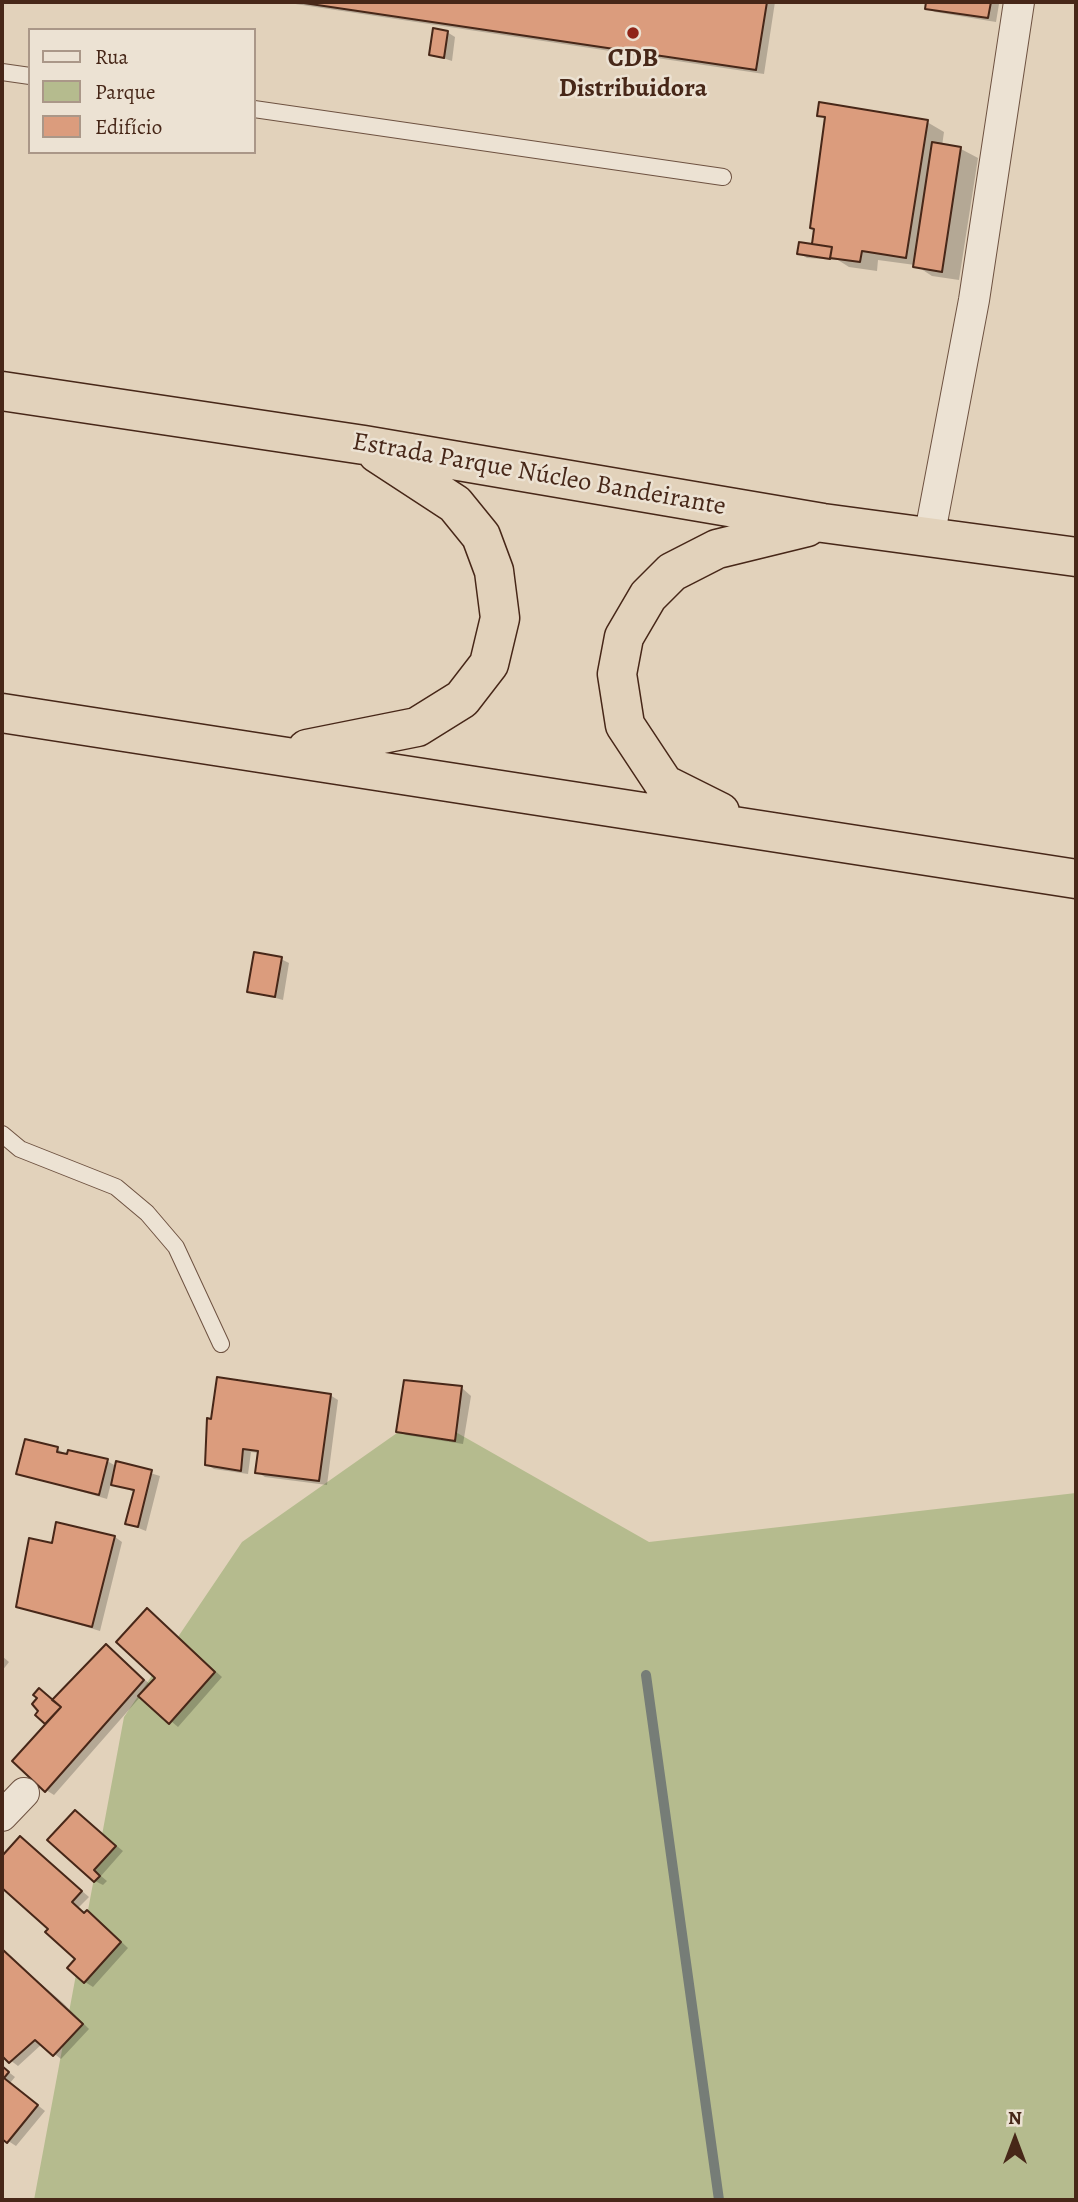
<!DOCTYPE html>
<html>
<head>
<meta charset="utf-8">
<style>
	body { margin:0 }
	#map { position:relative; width:1078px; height:2202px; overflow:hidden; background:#e2d2bb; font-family:Alegreya,serif }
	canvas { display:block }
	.frame { position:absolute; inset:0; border:4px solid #472718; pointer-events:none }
	.legend { position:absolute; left:28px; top:28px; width:228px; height:126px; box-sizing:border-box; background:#ece2d3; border:2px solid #aa9788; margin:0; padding:9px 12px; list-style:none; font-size:21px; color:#472718 }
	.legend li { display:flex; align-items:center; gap:14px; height:35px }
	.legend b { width:35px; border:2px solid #aa9788 }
	.north { position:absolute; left:980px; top:2104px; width:70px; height:70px; -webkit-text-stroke:5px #ece2d3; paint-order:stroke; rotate:0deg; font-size:19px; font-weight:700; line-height:28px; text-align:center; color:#472718 }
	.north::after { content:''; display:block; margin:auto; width:24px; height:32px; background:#472718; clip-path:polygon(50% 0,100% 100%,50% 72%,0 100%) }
</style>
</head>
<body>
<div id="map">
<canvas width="1078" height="2202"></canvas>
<div class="frame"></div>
<ul class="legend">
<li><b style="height:9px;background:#ece2d3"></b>Rua</li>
<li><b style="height:19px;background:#b5bb8e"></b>Parque</li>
<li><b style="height:19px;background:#db9c7d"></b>Edifício</li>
</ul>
<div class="north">N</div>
</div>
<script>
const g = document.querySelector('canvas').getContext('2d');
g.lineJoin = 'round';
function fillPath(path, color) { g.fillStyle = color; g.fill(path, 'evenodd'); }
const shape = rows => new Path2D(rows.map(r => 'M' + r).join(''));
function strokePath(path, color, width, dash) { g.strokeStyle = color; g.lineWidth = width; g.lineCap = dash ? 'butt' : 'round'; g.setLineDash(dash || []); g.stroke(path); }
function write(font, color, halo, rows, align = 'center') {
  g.font = font + ' Alegreya,serif'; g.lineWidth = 5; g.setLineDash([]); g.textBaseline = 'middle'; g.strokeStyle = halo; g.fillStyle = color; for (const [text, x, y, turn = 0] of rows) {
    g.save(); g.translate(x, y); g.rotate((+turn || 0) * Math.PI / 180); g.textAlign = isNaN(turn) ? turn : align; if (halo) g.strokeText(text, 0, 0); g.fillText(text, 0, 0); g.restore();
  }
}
const green = shape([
	[424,1414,649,1542,1076,1493,1076,2200,34,2200,124,1717,242,1542]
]);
const shadow = shape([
	[282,2,775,2,764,74],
	[928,2,994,2,999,4,996,22,935,12,927,8],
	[447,32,455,37,452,61,431,54],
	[819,115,927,122,944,132,942,146,961,149,978,158,959,280,932,276,915,265,878,260,877,271,849,267,838,260,807,258,799,253,820,247,826,119],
	[281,959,289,963,283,1000,249,991],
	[462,1388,471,1396,463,1444,406,1435,398,1431],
	[330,1395,338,1400,327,1485,265,1477,257,1472,259,1453,251,1452,248,1474,214,1469,206,1464,208,1420],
	[57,1449,68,1455,107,1461,116,1466,117,1463,160,1476,146,1531,128,1524,135,1492,111,1483,107,1499,18,1473],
	[115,1537,122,1542,100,1631,18,1606,53,1545],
	[148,1610,222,1677,178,1727,141,1696,54,1795,46,1790,47,1724,37,1715,41,1711,39,1690,54,1701,106,1647,151,1685,158,1678],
	[2,1656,9,1662,2,1671],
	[75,1812,123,1851,101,1876,107,1881,103,1885,95,1881],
	[20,1838,89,1897,78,1908,95,1917,128,1948,93,1987,85,1982,77,1958,51,1929,2,1885,2,1859],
	[2,1950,63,2003,89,2029,61,2059,42,2044,18,2066,2,2054],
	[2,2067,15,2077,10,2083,45,2111,16,2146,2,2137]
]);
const stream = shape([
	[646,1675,719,2200]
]);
const building = shape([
	[297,2,767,2,756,70,297,2],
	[926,2,991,2,988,18,925,9,926,2],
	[433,28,448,31,444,58,429,55,433,28],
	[819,102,928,120,906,258,862,251,860,262,830,258,832,247,812,244,814,229,810,228,825,117,817,116,819,102],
	[932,142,961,147,942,272,913,267,932,142],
	[799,242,832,247,830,259,797,254,799,242],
	[254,952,282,957,275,997,247,992,254,952],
	[217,1377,331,1394,319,1481,255,1473,258,1451,243,1449,241,1471,205,1465,207,1418,211,1419,217,1377],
	[404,1380,462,1386,455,1441,396,1432,404,1380],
	[25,1439,58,1447,57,1452,67,1454,68,1450,108,1459,99,1495,16,1474,25,1439],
	[116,1461,152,1470,138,1527,125,1524,134,1490,111,1485,116,1461],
	[56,1522,115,1536,92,1627,16,1607,29,1538,52,1543,56,1522],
	[147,1608,215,1672,169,1724,138,1696,155,1678,116,1642,147,1608],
	[106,1644,144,1680,45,1792,12,1761,61,1707,52,1700,106,1644],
	[39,1688,61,1707,45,1724,35,1715,38,1711,32,1704,37,1698,33,1695,39,1688],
	[75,1810,116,1846,94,1870,100,1876,94,1882,47,1840,75,1810],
	[20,1836,82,1891,72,1902,84,1913,87,1910,121,1942,84,1983,67,1968,75,1959,45,1932,48,1929,2,1888,2,1856,20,1836],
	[2,1949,83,2024,53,2056,35,2040,9,2063,2,2056,2,1949],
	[2,2066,9,2072,4,2078,38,2105,7,2143,2,2139,2,2066]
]);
const lane = shape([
	[2,72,30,76],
	[254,109,723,177],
	[2,1134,20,1149,116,1187,147,1213,176,1247,221,1344]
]);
const street = shape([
	[929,538,974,300,1019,2],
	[2,1816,24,1793]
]);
const highway = shape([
	[2,391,364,445,823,523,1076,557],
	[2,713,1076,879],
	[307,749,417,727,462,699,489,664,500,618,494,571,481,536,455,504,377,453],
	[720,812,664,784,625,725,617,674,624,637,648,596,672,572,717,549,807,527]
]);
const markers = [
	[633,33,7,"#8f2418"]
];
const poiNames = [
	["CDB",633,60],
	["Distribuidora",633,90]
];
const streetNames = [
	["Estrada Parque Núcleo Bandeirante",539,475,10]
];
fillPath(green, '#b5bb8e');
fillPath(shadow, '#0003');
strokePath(stream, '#767d77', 10);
fillPath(building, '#db9c7d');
strokePath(building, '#472718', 2);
strokePath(lane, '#6e5241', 18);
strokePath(street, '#6e5241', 32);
strokePath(highway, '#472718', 41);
strokePath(lane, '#ece2d3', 16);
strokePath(street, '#ece2d3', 30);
strokePath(highway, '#e2d2bb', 38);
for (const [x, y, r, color] of markers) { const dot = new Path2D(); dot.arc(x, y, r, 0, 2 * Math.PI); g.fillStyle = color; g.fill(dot); strokePath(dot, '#ece2d3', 2.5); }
write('bold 26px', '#472718', '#ece2d3', poiNames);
write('26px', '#472718', '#ece2d3', streetNames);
</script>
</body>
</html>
